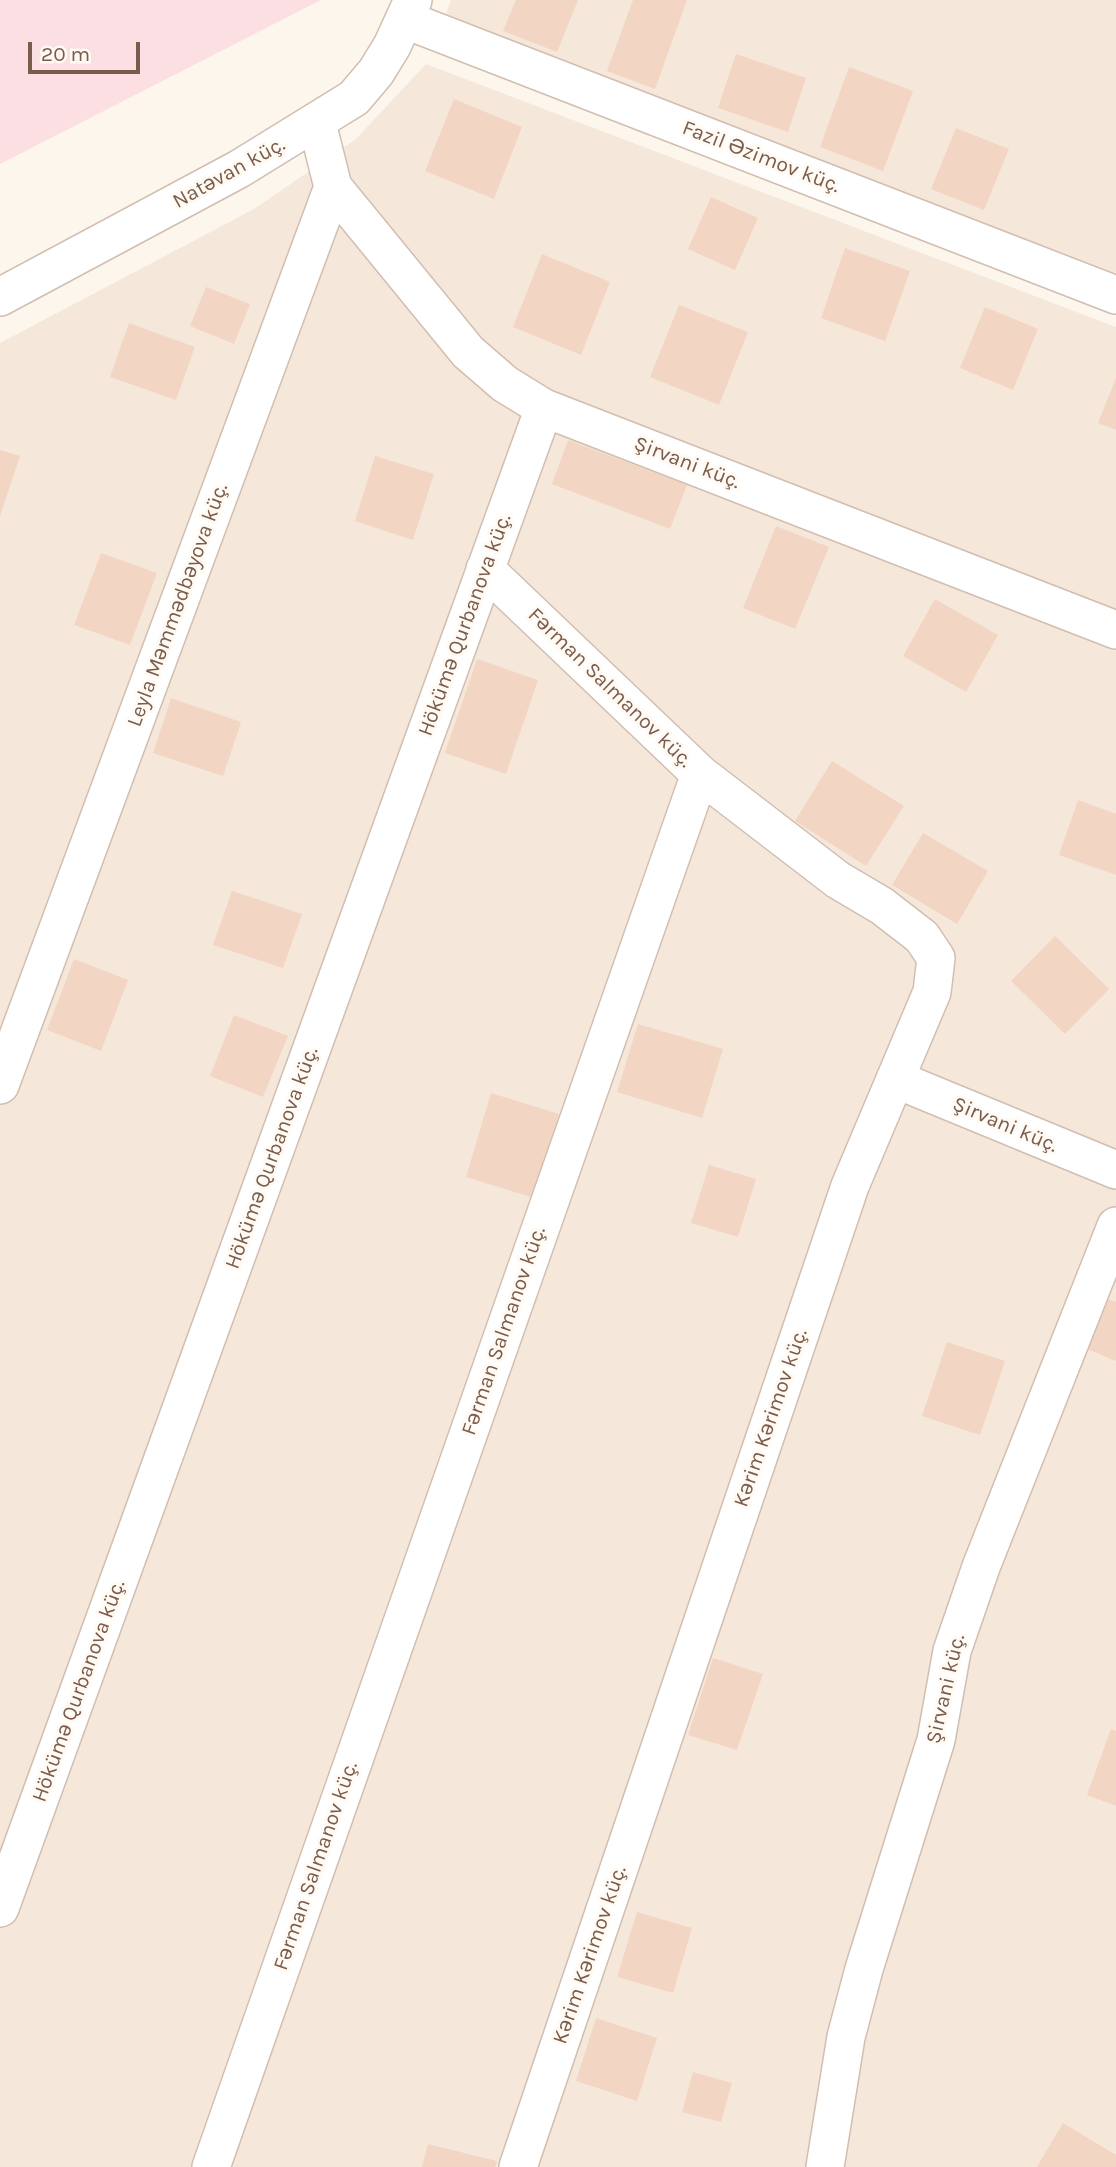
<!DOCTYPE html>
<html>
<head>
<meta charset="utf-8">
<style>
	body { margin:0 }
	#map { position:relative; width:1116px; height:2167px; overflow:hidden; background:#fdf6ec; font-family:Karla,sans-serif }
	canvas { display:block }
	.scale { position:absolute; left:28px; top:42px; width:112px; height:32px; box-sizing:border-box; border:4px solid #7a5c4d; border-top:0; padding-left:9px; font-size:21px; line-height:24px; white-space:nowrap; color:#7a5c4d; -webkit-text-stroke:5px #fffaf3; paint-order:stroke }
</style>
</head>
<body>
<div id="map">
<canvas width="1116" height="2167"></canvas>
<div class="scale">20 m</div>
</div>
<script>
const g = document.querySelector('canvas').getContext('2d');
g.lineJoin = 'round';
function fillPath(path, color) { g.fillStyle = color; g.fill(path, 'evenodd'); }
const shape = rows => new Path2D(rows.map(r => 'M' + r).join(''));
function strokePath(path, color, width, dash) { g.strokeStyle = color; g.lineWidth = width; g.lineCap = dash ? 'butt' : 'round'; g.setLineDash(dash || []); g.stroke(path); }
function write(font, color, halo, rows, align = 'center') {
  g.font = font + ' Karla,sans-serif'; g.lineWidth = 6; g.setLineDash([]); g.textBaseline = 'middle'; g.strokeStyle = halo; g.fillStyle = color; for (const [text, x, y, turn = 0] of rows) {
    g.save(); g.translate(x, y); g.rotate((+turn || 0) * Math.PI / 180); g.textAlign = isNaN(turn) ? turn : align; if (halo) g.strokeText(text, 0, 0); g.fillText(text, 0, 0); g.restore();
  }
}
const residential = shape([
	[451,0,1116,0,1116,273,445,17],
	[426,64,1116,327,1116,2167,0,2167,0,343,254,209,356,139]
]);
const medical = shape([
	[0,0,321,0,0,164]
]);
const building = shape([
	[516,0,578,0,557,52,503,31],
	[633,0,687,0,655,89,607,71],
	[736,54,806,78,788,132,718,108],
	[849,67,913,91,883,171,820,147],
	[454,99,522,127,494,199,425,171],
	[956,128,1009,149,984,210,931,189],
	[711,197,758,218,735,270,688,249],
	[845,248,910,271,885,341,821,318],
	[542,254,610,282,581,355,513,327],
	[206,287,250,304,234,344,190,326],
	[679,305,748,332,719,405,650,377],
	[985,307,1038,329,1013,390,960,368],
	[129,323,195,347,176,400,110,377],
	[1116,378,1116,430,1098,423],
	[568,440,687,485,670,529,552,484],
	[0,450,20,456,0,516],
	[375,456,434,474,413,540,355,521],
	[776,526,829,547,795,629,743,608],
	[101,553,157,573,130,645,74,625],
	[935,599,998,635,966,692,903,656],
	[477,659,538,680,506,774,445,753],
	[171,698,241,722,223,776,153,753],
	[832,761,904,806,866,866,795,821],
	[1078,800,1116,814,1116,875,1059,855],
	[923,833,988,871,957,924,892,885],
	[232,891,302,914,283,968,213,945],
	[1055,936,1109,989,1065,1034,1011,981],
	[74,959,128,980,101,1051,47,1030],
	[234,1015,288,1036,263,1097,210,1076],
	[638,1024,723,1049,702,1118,617,1092],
	[491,1093,559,1114,534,1198,466,1177],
	[709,1165,756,1179,738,1237,691,1223],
	[1107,1299,1116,1302,1116,1361,1087,1349],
	[947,1342,1005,1361,980,1435,922,1416],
	[713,1658,763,1674,737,1750,688,1735],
	[1111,1729,1116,1731,1116,1806,1087,1795],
	[637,1912,692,1928,673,1993,617,1977],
	[596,2018,657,2038,637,2101,576,2081],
	[693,2072,732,2083,721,2122,682,2112],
	[1063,2123,1116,2155,1116,2167,1037,2167],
	[428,2144,497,2161,495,2167,422,2167]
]);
const minor = shape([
	[406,20,1116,295],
	[333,187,468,352,505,384,544,408,1116,630],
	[0,297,239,169,354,98,376,72,392,46,413,0],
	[895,1079,1116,1170],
	[0,1085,333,187,317,123],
	[0,1908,544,408],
	[211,2167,700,774,485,569],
	[518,2167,850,1186,932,992,936,958,922,937,882,906,838,880,700,774],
	[825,2167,846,2037,864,1969,936,1740,952,1651,981,1567,1116,1226]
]);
const streetNames = [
	["Fazil Əzimov küç.",761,157,21],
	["Natəvan küç.",229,173,-29],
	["Şirvani küç.",687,463,21],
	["Leyla Məmmədbəyova küç.",178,605,-70],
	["Hökümə Qurbanova küç.",465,625,-70],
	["Fərman Salmanov küç.",610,688,44],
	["Şirvani küç.",1005,1125,23],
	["Hökümə Qurbanova küç.",272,1158,-70],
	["Fərman Salmanov küç.",504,1331,-71],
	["Kərim Kərimov küç.",771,1418,-71],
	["Şirvani küç.",946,1689,-77],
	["Hökümə Qurbanova küç.",79,1691,-70],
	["Fərman Salmanov küç.",316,1866,-71],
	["Kərim Kərimov küç.",590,1955,-71]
];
fillPath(residential, '#f5e8da');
fillPath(medical, '#fbdfe3');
fillPath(building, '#f3d5c3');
strokePath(minor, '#d1beb0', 40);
strokePath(minor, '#fff', 37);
write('21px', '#7a5c4d', '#fffaf3', streetNames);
</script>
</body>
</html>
